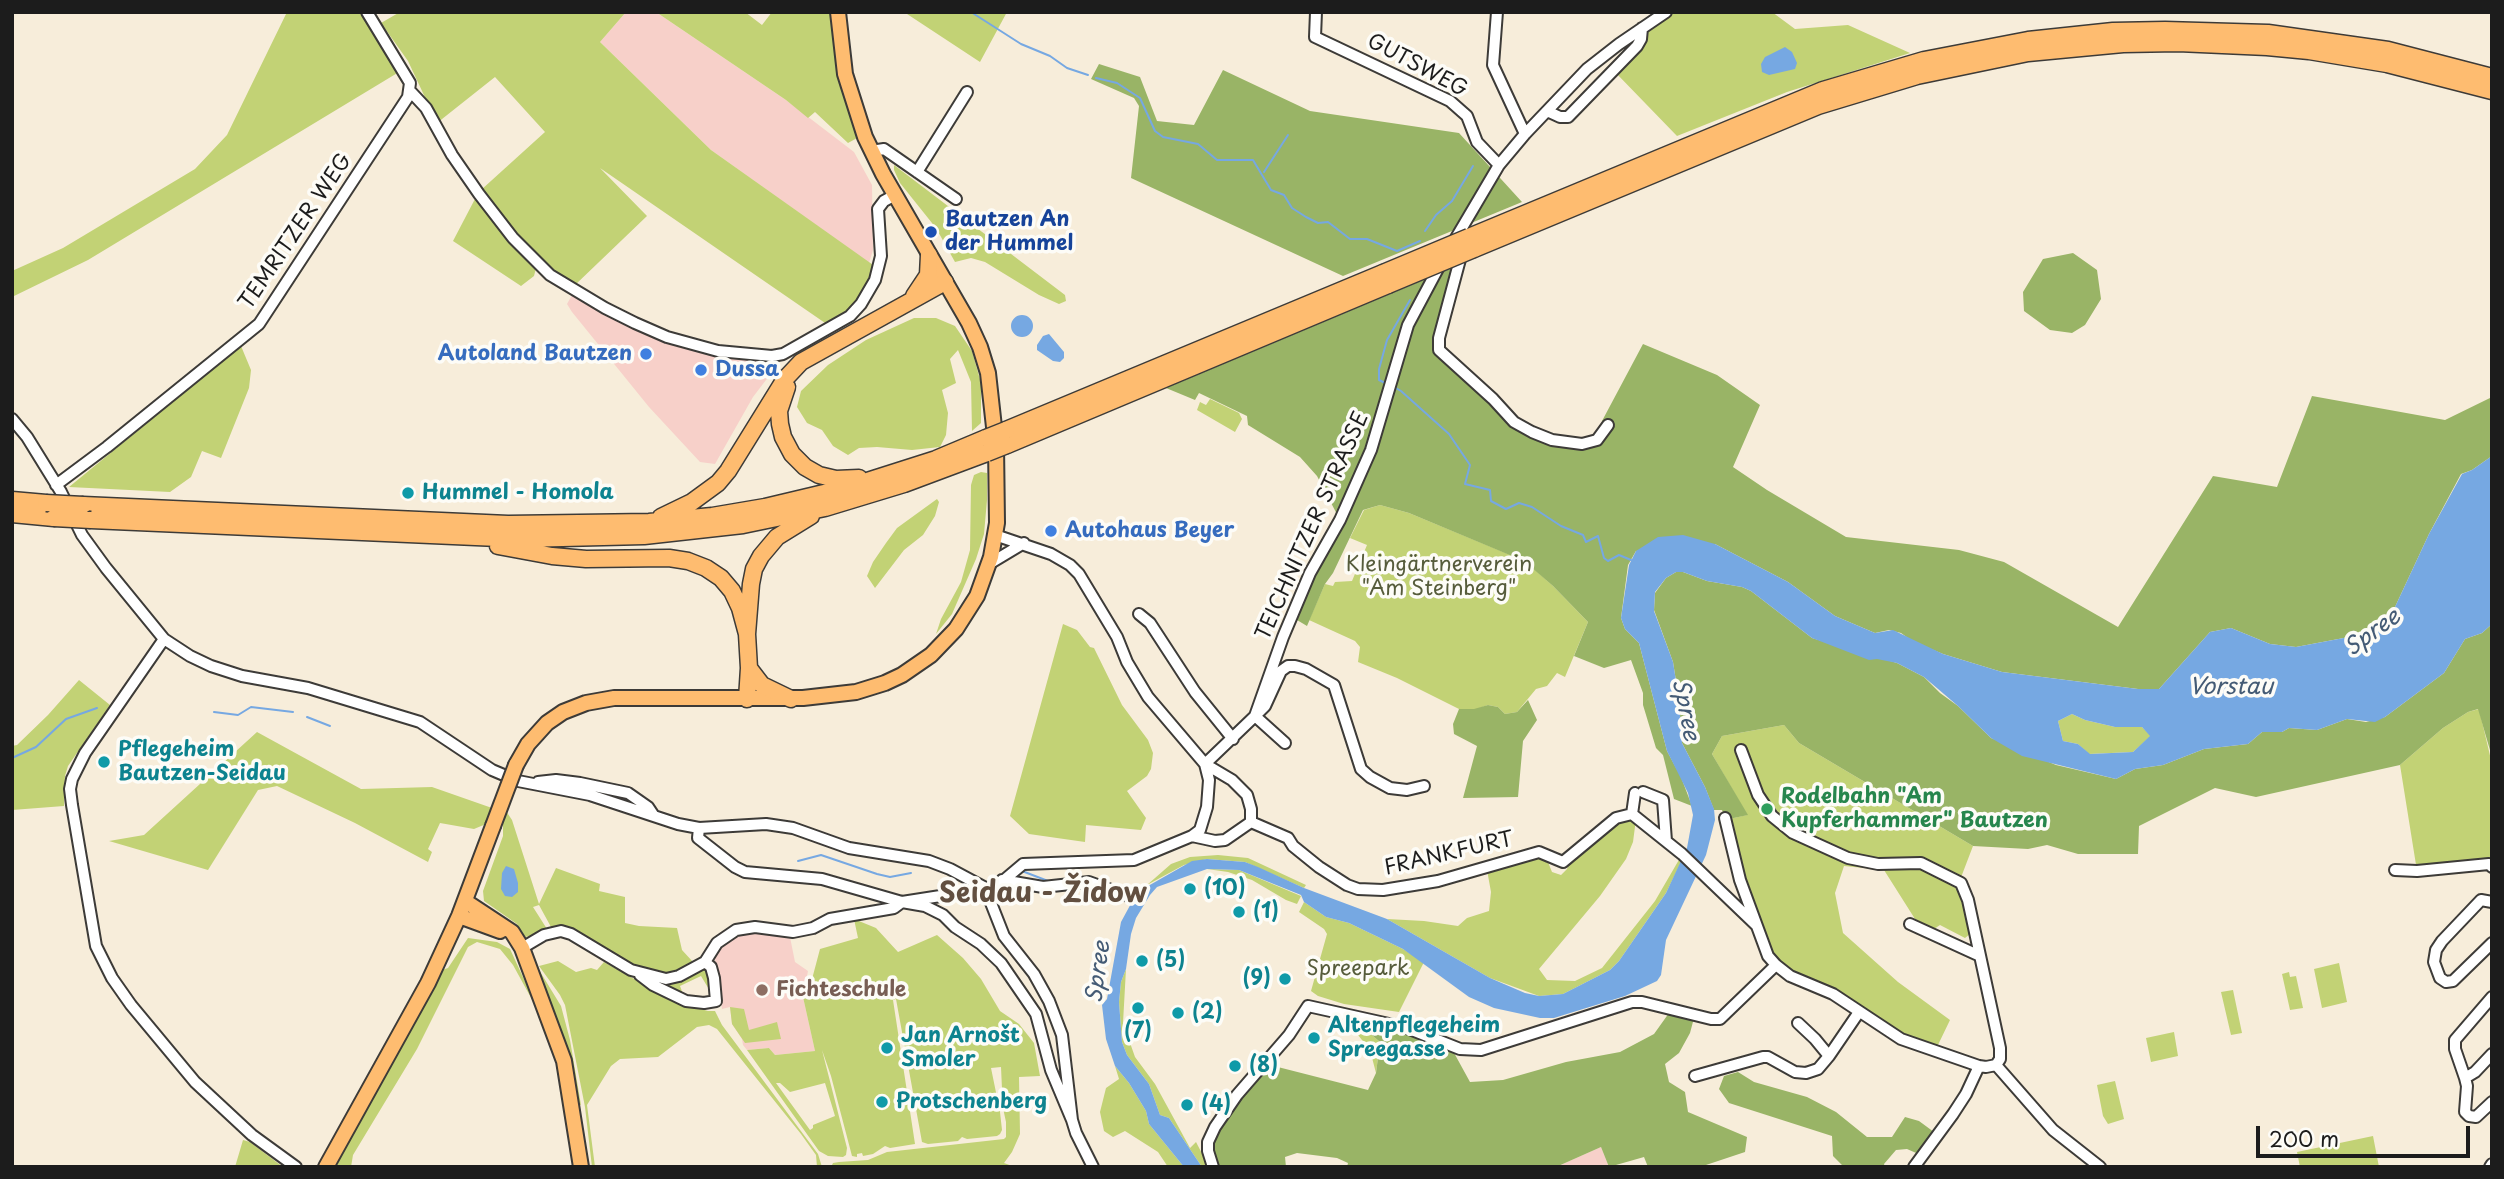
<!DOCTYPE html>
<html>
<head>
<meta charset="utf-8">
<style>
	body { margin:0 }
	#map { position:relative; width:2504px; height:1179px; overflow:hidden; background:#f7edda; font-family:"Playpen Sans",sans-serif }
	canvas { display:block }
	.frame { position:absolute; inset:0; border:14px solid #1c1c1c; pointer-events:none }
	.scale { position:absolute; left:2256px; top:1126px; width:214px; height:32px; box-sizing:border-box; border:4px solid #1c1c1c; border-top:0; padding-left:9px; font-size:21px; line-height:24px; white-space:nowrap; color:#1c1c1c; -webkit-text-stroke:5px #fdfcf7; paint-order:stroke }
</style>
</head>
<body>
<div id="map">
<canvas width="2504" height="1179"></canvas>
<div class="frame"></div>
<div class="scale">200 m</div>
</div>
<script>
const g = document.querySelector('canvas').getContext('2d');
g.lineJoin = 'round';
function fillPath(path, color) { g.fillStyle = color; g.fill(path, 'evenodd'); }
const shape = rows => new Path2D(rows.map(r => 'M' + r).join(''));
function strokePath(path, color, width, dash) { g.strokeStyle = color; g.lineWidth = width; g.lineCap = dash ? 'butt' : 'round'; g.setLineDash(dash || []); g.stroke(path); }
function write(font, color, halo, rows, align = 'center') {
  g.font = font + ' "Playpen Sans",sans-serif'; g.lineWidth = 7; g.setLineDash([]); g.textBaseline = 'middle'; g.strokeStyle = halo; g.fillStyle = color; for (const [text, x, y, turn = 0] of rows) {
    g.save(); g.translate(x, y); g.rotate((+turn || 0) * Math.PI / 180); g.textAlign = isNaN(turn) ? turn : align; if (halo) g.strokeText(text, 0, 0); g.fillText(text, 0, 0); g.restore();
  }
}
const built = shape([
	[626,12,656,12,786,100,854,152,872,185,873,250,869,263,711,150,600,42],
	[572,295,646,333,779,363,753,397,715,464,700,462,649,407,572,312,567,304],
	[743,931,790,937,795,962,808,971,803,997,815,1051,775,1055,769,1048,747,1050,743,1045,742,1039,732,1024,730,1007,722,1009,714,953,720,945],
	[1601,1147,1609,1167,1556,1167]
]);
const green = shape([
	[287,12,359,12,379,39,399,72,88,260,12,297,12,271,63,248,195,169,227,135],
	[400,12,626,12,600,42,711,150,876,267,873,276,850,312,828,325,600,168,647,216,574,286,542,263,515,236,481,190,545,132,495,77,437,123,408,61,381,23],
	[656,12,745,12,762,25,772,12,835,12,859,137,848,143,815,112,808,118,786,100],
	[904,12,1007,12,980,62],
	[1674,12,1772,12,1795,29,1848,25,1910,53,1787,92,1677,136,1614,71,1637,46,1642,28],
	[894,165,1065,295,1066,301,1059,304,1039,295,985,262,971,258,955,262,936,228,900,183,894,170],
	[476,197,536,268,534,276,521,286,453,241],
	[914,318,936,318,955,326,972,351,981,383,981,423,972,431,971,382,958,350,950,359,956,383,942,390,948,413,946,435,940,447,912,450,877,447,859,448,848,455,833,446,822,430,807,423,797,407,801,391,828,365,866,340],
	[241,346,251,370,249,388,221,458,202,451,191,477,170,492,69,487],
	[1210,399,1239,413,1242,419,1235,432,1197,410,1200,402,1206,405],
	[981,472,987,473,987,500,984,534,976,559,952,614,936,634,941,619,961,582,970,550,971,485,974,475],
	[937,499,939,502,935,516,923,535,904,550,875,588,867,576,873,562,886,543,897,528],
	[1380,505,1409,513,1525,561,1553,586,1588,622,1565,677,1557,673,1547,686,1536,689,1517,712,1505,714,1498,707,1488,705,1474,710,1459,709,1397,678,1358,662,1360,647,1355,641,1309,620,1325,584,1333,586,1335,582,1352,581,1367,545,1350,538,1364,510],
	[1063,624,1077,630,1090,647,1094,648,1122,705,1148,740,1153,753,1151,769,1147,776,1127,791,1146,818,1141,830,1086,825,1085,842,1029,834,1010,816],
	[79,680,110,705,68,766,65,776,64,806,12,810,12,746,17,745,48,715],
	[2479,709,2492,764,2492,862,2417,871,2400,765,2443,728,2468,712],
	[2072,714,2085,720,2115,727,2142,727,2151,736,2133,752,2089,754,2078,744,2063,741,2058,721],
	[1784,725,1799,743,1973,846,1960,880,1921,860,1878,861,1830,854,1918,867,1957,883,1963,893,1970,934,1965,938,1940,925,1934,929,1915,919,1884,870,1844,866,1835,893,1843,933,1898,982,1950,1020,1937,1047,1896,1030,1836,989,1792,973,1772,952,1744,882,1729,819,1747,815,1712,754,1722,736],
	[257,732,361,789,432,787,492,808,486,824,474,829,440,823,428,849,432,852,428,862,355,823,277,786,258,790,208,870,109,841,144,835],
	[506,811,512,820,539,904,556,868,600,884,599,891,625,897,625,923,639,926,677,928,682,950,693,962,676,973,665,974,639,968,562,928,551,927,539,905,533,907,547,929,534,935,525,937,517,924,484,901,483,891,503,836,503,822],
	[1616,818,1636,819,1633,842,1626,859,1600,896,1539,969,1547,980,1575,981,1602,968,1655,901,1680,858,1682,860,1666,893,1619,961,1610,970,1563,994,1539,996,1490,978,1387,919,1424,921,1458,926,1467,918,1489,911,1491,892,1487,870,1521,858,1546,857,1552,872,1561,875,1567,869,1573,853],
	[1218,855,1248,858,1306,885,1304,888,1245,862,1207,859,1184,865,1147,885,1171,864,1190,857],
	[1207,869,1239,870,1301,896,1297,904,1286,900,1252,880,1228,872],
	[1304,902,1326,917,1349,923,1403,949,1424,962,1399,1012,1344,1004,1318,996,1311,991,1327,934,1324,929,1299,912],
	[854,919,876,928,898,952,937,935,963,958,981,979,1000,1011,1019,1024,1034,1043,1040,1076,1019,1077,1020,1134,1012,1152,1004,1163,1015,1167,831,1167,833,1163,839,1162,868,1160,887,1152,1004,1139,1006,1137,1006,1122,1000,1094,1002,1089,1001,1067,991,1068,1000,1112,1002,1130,1000,1134,997,1136,967,1139,962,1137,958,1141,928,1144,922,1142,896,999,893,1000,915,1144,890,1148,885,1146,873,1154,863,1156,862,1153,857,1154,857,1157,852,1156,831,1076,822,1050,847,1148,846,1155,843,1157,828,1156,819,1151,747,1050,769,1048,775,1055,815,1051,803,997,807,998,820,949,858,938],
	[776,1083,780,1083,790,1092,825,1083,835,1116,813,1125,813,1128,810,1130],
	[468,938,497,942,510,949,552,1040,549,1042,541,1016,513,965,500,949,477,942,468,947,417,1049,353,1155,351,1167,331,1167,442,970,448,968],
	[533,960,561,1006,570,1040,581,1105,577,1104],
	[558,961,576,972,591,968,597,970,604,962,675,1002,708,1011,715,1011,722,1025,818,1154,822,1167,817,1167,816,1155,801,1134,717,1029,709,1025,697,1027,658,1057,620,1059,611,1066,587,1105,595,1167,592,1167,585,1107,565,1005,560,995,539,966],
	[2339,963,2347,1002,2322,1008,2314,969],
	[701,968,709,971,710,991,701,976,680,986,683,994,654,980],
	[1126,969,1123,1023,1135,1057,1155,1084,1190,1148,1196,1142,1209,1167,1202,1167,1169,1118,1160,1115,1149,1084,1127,1055,1122,1042,1119,1002,1121,982],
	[2289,972,2290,977,2296,976,2303,1008,2290,1010,2282,974],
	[2233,990,2242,1033,2231,1035,2221,992],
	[730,1007,744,1009,749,1030,777,1022,781,1039,745,1043,732,1024],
	[1354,1030,1367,1031,1380,1042,1376,1073,1370,1050],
	[2174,1032,2178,1056,2151,1062,2146,1038],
	[1115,1066,1129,1083,1146,1111,1149,1124,1184,1167,1168,1167,1158,1152,1125,1131,1113,1137,1104,1131,1100,1112,1106,1088,1119,1079],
	[2115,1081,2124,1119,2108,1124,2103,1116,2097,1085],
	[2373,1136,2379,1167,2300,1167,2297,1152],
	[243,1140,250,1142,283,1167,235,1167]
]);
const forest = shape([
	[1099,64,1140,77,1157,121,1194,125,1223,70,1310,111,1459,133,1522,202,1343,276,1131,178,1139,106,1134,98,1091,79],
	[2073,253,2097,270,2101,299,2085,325,2072,333,2050,330,2024,311,2023,292,2043,259],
	[1459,265,1439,350,1532,432,1582,444,1598,436,1605,425,1602,421,1643,344,1717,375,1760,405,1733,467,1767,490,1846,537,1959,550,2004,562,2118,627,2213,476,2277,487,2312,396,2445,420,2492,397,2492,456,2472,470,2461,474,2429,534,2388,622,2380,629,2366,630,2349,637,2296,647,2270,644,2231,628,2210,632,2159,689,2138,689,2002,672,1943,654,1912,641,1901,633,1889,630,1875,633,1835,616,1788,582,1715,544,1636,551,1628,565,1621,618,1625,629,1639,643,1667,751,1681,777,1692,806,1674,799,1663,755,1656,748,1643,705,1643,693,1631,660,1604,668,1574,656,1588,622,1553,586,1524,561,1409,513,1380,505,1363,510,1333,573,1325,584,1307,626,1292,617,1340,520,1317,476,1300,457,1248,425,1247,416,1199,393,1195,400,1166,388],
	[1676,572,1683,572,1707,581,1742,587,1751,591,1812,638,1897,663,1924,677,1940,693,1958,706,1991,738,2056,765,2116,779,2135,769,2163,765,2204,749,2248,744,2262,732,2282,732,2289,728,2317,730,2347,719,2366,722,2385,717,2444,673,2465,639,2482,633,2492,624,2492,757,2478,709,2468,712,2443,728,2400,765,2256,797,2215,788,2139,826,2138,854,2078,854,2047,845,2028,849,1973,846,1799,743,1784,725,1722,736,1712,754,1748,815,1729,819,1725,818,1722,810,1714,810,1705,787,1682,743,1679,700,1673,662,1654,610,1655,593,1666,578],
	[1528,700,1537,720,1523,741,1518,797,1463,798,1477,746,1454,734,1453,724,1459,709,1474,709,1488,705,1498,707,1505,714,1517,712],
	[1669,1013,1694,1018,1690,1033,1679,1053,1665,1064,1669,1082,1685,1092,1688,1112,1747,1137,1745,1152,1700,1167,1648,1167,1644,1157,1609,1167,1601,1147,1556,1167,1347,1167,1348,1163,1337,1158,1297,1153,1285,1157,1286,1167,1215,1167,1211,1151,1215,1134,1240,1097,1270,1065,1368,1090,1376,1073,1380,1042,1367,1031,1354,1030,1345,1020,1347,1017,1393,1024,1453,1051,1470,1082,1503,1080,1566,1062,1620,1052,1654,1034],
	[1738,1072,1754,1082,1807,1097,1836,1112,1867,1137,1892,1137,1905,1117,1919,1121,1938,1135,1923,1156,1907,1149,1896,1150,1884,1164,1885,1167,1844,1167,1833,1156,1832,1136,1729,1103,1719,1089,1724,1076]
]);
const water = shape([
	[1785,47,1792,52,1797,63,1795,69,1769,75,1762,72,1761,64,1765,57],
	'1011 326a11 11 0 1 1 22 0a11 11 0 1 1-22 0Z',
	[1049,334,1064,352,1064,358,1060,362,1053,361,1037,350,1037,345,1043,336],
	[2492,456,2492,624,2482,633,2465,639,2444,673,2385,717,2375,722,2347,719,2317,730,2289,728,2282,732,2262,732,2248,744,2204,749,2163,765,2135,769,2116,779,2022,756,1991,738,1958,706,1924,677,1897,663,1877,659,1869,660,1812,638,1751,591,1742,587,1707,581,1683,572,1676,572,1666,578,1655,592,1654,611,1673,662,1679,700,1682,743,1705,787,1714,809,1715,820,1706,855,1666,940,1661,975,1657,981,1625,996,1554,1018,1540,1018,1494,1008,1469,997,1403,949,1349,923,1326,917,1304,902,1301,895,1239,870,1207,869,1157,887,1150,895,1136,918,1131,934,1126,969,1121,982,1119,1002,1122,1042,1127,1055,1149,1084,1160,1115,1169,1118,1202,1167,1184,1167,1149,1124,1146,1111,1129,1083,1115,1066,1106,1039,1102,1005,1107,999,1121,922,1134,898,1134,894,1192,861,1207,859,1245,862,1258,867,1304,888,1387,919,1490,978,1525,993,1539,996,1563,994,1610,970,1619,961,1666,893,1687,848,1693,815,1688,793,1667,751,1639,643,1625,629,1621,618,1629,565,1636,551,1658,537,1683,535,1715,544,1788,582,1835,616,1875,633,1893,630,1943,654,2002,672,2138,689,2159,689,2210,632,2231,628,2270,644,2296,647,2349,637,2366,630,2380,629,2388,622,2429,534,2462,474,2472,470],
	[2072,714,2085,720,2115,727,2142,727,2150,736,2133,752,2090,754,2078,744,2063,741,2058,721],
	[506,866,514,869,518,883,518,892,512,897,505,896,501,889,502,873]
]);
const stream = shape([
	[971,12,1021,44,1050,56,1067,68,1088,75],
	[1096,78,1117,83,1140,98,1155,131,1163,137,1198,144,1217,160,1253,160,1271,190,1284,195,1292,208,1306,217,1318,223,1328,222,1350,239,1367,239,1397,251,1420,241],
	[1264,172,1288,135],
	[1425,231,1436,215,1452,201,1473,166],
	[1385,383,1379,380,1379,369,1387,340,1410,300],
	[1394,387,1401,391,1449,434,1470,465,1465,484,1490,490,1491,501,1506,509,1519,503,1532,507,1561,526,1583,535,1586,542,1598,536,1604,558,1608,561,1619,555,1631,560],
	[214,712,238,715,251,707,293,712],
	[307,717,330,726],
	[12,758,36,747,66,719,97,708],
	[798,861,821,855,877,874,890,877,911,873],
	[1022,871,1048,881]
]);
const minor = shape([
	[1316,12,1315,37,1450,101,1467,116,1477,142,1499,165],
	[1497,12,1493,65,1525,134],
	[411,92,426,108,452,155,479,194,513,238,550,275,605,308,635,323,667,337,718,351,772,356,783,354,850,316,861,304,875,280,881,256,878,209,884,201,895,195],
	[1547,111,1560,117,1568,117,1637,46,1641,39,1642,28],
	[871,151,884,149,956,199],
	[917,172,967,92],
	[1453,243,1499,165,1525,134,1587,69,1619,44,1666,12],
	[1462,252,1439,338,1439,350,1493,399,1514,422,1532,432,1552,440,1582,444,1597,440,1608,425],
	[12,419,27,437,61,492,82,535,106,568,164,639,190,656,211,666,242,676,308,688,420,722,492,770,518,781,590,795,678,824,699,828,766,824,793,828,849,848,929,861,950,869,991,891],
	[56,485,107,447,259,324,408,97,410,83,367,12],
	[995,535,1051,554,1070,565,1079,574,1117,637,1127,662,1148,697,1205,764,1232,780,1247,795,1251,809,1251,822],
	[989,564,1024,543],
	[1139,614,1150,623,1195,692,1233,739],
	[164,639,85,753,72,779,70,789,72,805,96,946,112,978,131,1005,195,1082,252,1135,296,1167],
	[1285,743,1255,716,1265,706,1281,671,1288,666,1295,666,1306,669,1334,685,1361,769,1370,777,1390,788,1407,790,1424,786],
	[1741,750,1758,795,1772,816,1793,833,1848,858,1878,864,1921,863,1961,883,1968,900,2000,1048,2000,1059,1996,1065],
	[1205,764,1255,716,1283,637,1310,573,1340,520,1371,450,1408,325,1441,263],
	[538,782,556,780,580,783,628,793,648,807,654,816],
	[1643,792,1663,800,1666,841],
	[1632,814,1635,793],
	[1725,818,1740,880,1768,956,1776,965,1790,976,1833,994,1901,1039,1979,1066,1986,1067,1996,1065],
	[1251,822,1288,838,1293,846,1319,867,1347,885,1358,889,1383,890,1438,881,1539,852,1563,862,1616,818,1632,814,1682,854,1756,925],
	[699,828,698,838,735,867,745,872,822,879,902,902,925,906,943,915,955,927,981,944,1001,963,1036,1014,1051,1070,1072,1120],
	[1192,836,1215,841,1225,840,1251,822],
	[2395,870,2417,871,2489,864,2492,867],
	[1002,880,1043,887,1089,882,1128,896],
	[991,891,991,903,1004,936,1034,974,1049,1001,1062,1035,1072,1120,1076,1133,1093,1167],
	[991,891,1023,864,1134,860,1192,836,1200,830,1207,807,1209,780,1205,764],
	[2492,902,2481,900,2442,941,2436,950,2434,962,2440,978,2446,982,2453,981,2492,943],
	[1910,924,1980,956],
	[522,948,544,935,561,931,571,934,631,970,666,979,679,976,705,962,717,943,736,930,755,927,793,932,813,928,830,919,894,908,902,902,966,892,980,886],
	[640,975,653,985,686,1001,704,1003,716,1001,714,978,711,967,705,962],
	[2492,1054,2475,1072,2465,1078,2467,1086,2465,1112,2469,1116,2476,1117,2492,1102],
	[1829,1056,1859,1012],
	[1996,1065,2053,1130,2100,1167],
	[1695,1076,1763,1057,1768,1057,1795,1072,1806,1073,1818,1069,1829,1056,1815,1039,1798,1023],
	[2465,1078,2455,1049,2455,1040,2492,997],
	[1213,1167,1208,1151,1208,1142,1215,1127,1237,1095,1289,1035,1308,1006,1407,1028,1460,1049,1481,1050,1632,1002,1642,1002,1711,1019,1720,1019,1776,965],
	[1914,1167,1953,1114,1966,1094,1979,1066],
	[2490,1167,2492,1164]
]);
const major = shape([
	[516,765,528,744,547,723,563,712,586,703,614,698,803,698,856,692,885,683,902,675,931,655,956,629,977,596,991,557,997,523,996,445,988,373,980,347,969,323,883,174,865,137,845,74,838,12],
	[465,901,512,932,522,948,564,1061,581,1167],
	[459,916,500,931],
	[326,1167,428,983,459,916,493,826]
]);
const highway = shape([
	[1469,237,1823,90,1924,60,2028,40,2113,31,2165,30,2268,33,2388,50,2492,77],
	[1474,249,1818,106,1917,76,2028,53,2123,44,2178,43,2267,47,2309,51,2387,64,2492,91],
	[914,296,928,275,929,255],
	[787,387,779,411,780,424,783,437,792,454,805,467,819,475,836,479,859,478],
	[1006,430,1383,273],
	[1007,445,1388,285],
	[12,500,46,503],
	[83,505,508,524,649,522,712,516,765,507,845,488,936,459,986,438],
	[12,514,54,518],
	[661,517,692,502,718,483,728,471,785,379,801,362,945,282],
	[91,520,521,539,644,536,743,525,825,508,904,484,987,453],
	[498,546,552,556,586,559,669,558,688,561,706,568,721,578,732,591,740,608,747,634],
	[749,668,762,685,791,699],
	[747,699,749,668,747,634,751,584,754,569,761,556,777,537,811,516]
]);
const majorBridge = shape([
	[493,826,516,765]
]);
const highwayBridge = shape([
	[1383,273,1469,237],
	[1388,285,1474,249],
	[986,438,1006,430],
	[987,453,1007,445],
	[46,503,83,505],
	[54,518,91,520]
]);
const markers = [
	[931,232,7,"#1a4fb4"],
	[646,354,7,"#3f7fe0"],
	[701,370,7,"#3f7fe0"],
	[408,493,7,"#0f9aa8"],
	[1051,531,7,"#3f7fe0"],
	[104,762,7,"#0f9aa8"],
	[1767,809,7,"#2e9e5b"],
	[1190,889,7,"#0f9aa8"],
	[1239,912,7,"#0f9aa8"],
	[1142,961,7,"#0f9aa8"],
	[1285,979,7,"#0f9aa8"],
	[762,990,7,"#8d6e63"],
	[1138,1008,7,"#0f9aa8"],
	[1178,1013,7,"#0f9aa8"],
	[1314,1038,7,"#0f9aa8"],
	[887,1048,7,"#0f9aa8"],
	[1235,1066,7,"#0f9aa8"],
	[882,1102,7,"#0f9aa8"],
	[1187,1105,7,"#0f9aa8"]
];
const streetNames = [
	["GUTSWEG",1417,66,28],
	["TEMRITZER WEG",296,232,-56],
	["TEICHNITZER STRASSE",1313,526,-66],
	["FRANKFURT",1449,854,-13]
];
const transitNames = [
	["Bautzen An",945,220],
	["der Hummel",945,244]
];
const shopNames = [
	["Autoland Bautzen",632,354,"right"],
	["Dussa",715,370],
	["Autohaus Beyer",1065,531]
];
const cultureNames = [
	["Hummel - Homola",422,493],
	["Pflegeheim",118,750],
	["Bautzen-Seidau",118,774],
	["(10)",1204,889],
	["(1)",1253,912],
	["(5)",1156,961],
	["(9)",1271,979,"right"],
	["(2)",1192,1013],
	["Altenpflegeheim",1328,1026],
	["Spreegasse",1328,1050],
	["(7)",1138,1032,"center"],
	["Jan Arnošt",901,1036],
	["Smoler",901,1060],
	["(8)",1249,1066],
	["Protschenberg",896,1102],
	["(4)",1201,1105]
];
const parkNames = [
	["Kleingärtnerverein",1439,565],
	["\"Am Steinberg\"",1439,589],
	["Spreepark",1358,969]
];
const leisureNames = [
	["Rodelbahn \"Am",1781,797],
	["Kupferhammer\" Bautzen",1781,821]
];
const educationNames = [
	["Fichteschule",776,990]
];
const waterNames = [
	["Spree",2373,633,-36],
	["Vorstau",2231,688],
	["Spree",1685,710,79],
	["Spree",1099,972,-82]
];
const districtNames = [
	["Seidau - Židow",1043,894]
];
fillPath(built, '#f7d0c9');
fillPath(green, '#c2d275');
fillPath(forest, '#99b466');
fillPath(water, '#76a8e2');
strokePath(stream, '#76a8e2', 2);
strokePath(minor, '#3d3b38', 14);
strokePath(major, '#3d3b38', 18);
strokePath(highway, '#3d3b38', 19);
strokePath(minor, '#fff', 10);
strokePath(major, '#febc70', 14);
strokePath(highway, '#febc70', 16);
strokePath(majorBridge, '#3d3b38', 18, []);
strokePath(highwayBridge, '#3d3b38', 19, []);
strokePath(majorBridge, '#febc70', 14);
strokePath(highwayBridge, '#febc70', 16);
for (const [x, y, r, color] of markers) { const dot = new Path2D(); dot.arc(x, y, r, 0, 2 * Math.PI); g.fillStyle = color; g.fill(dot); strokePath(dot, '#fdfcf7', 2.5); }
write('21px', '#1c1c1c', '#fdfcf7', streetNames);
write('bold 21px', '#164399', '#fdfcf7', transitNames, 'left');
write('bold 21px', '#366cbe', '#fdfcf7', shopNames, 'left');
write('bold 21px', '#0d838f', '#fdfcf7', cultureNames, 'left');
write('21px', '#565c3b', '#fdfcf7', parkNames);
write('bold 21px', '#27864d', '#fdfcf7', leisureNames, 'left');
write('bold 21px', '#785e54', '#fdfcf7', educationNames, 'left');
write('italic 23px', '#445b75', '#fdfcf7', waterNames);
write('bold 28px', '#624f40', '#fdfcf7', districtNames);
</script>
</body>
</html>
